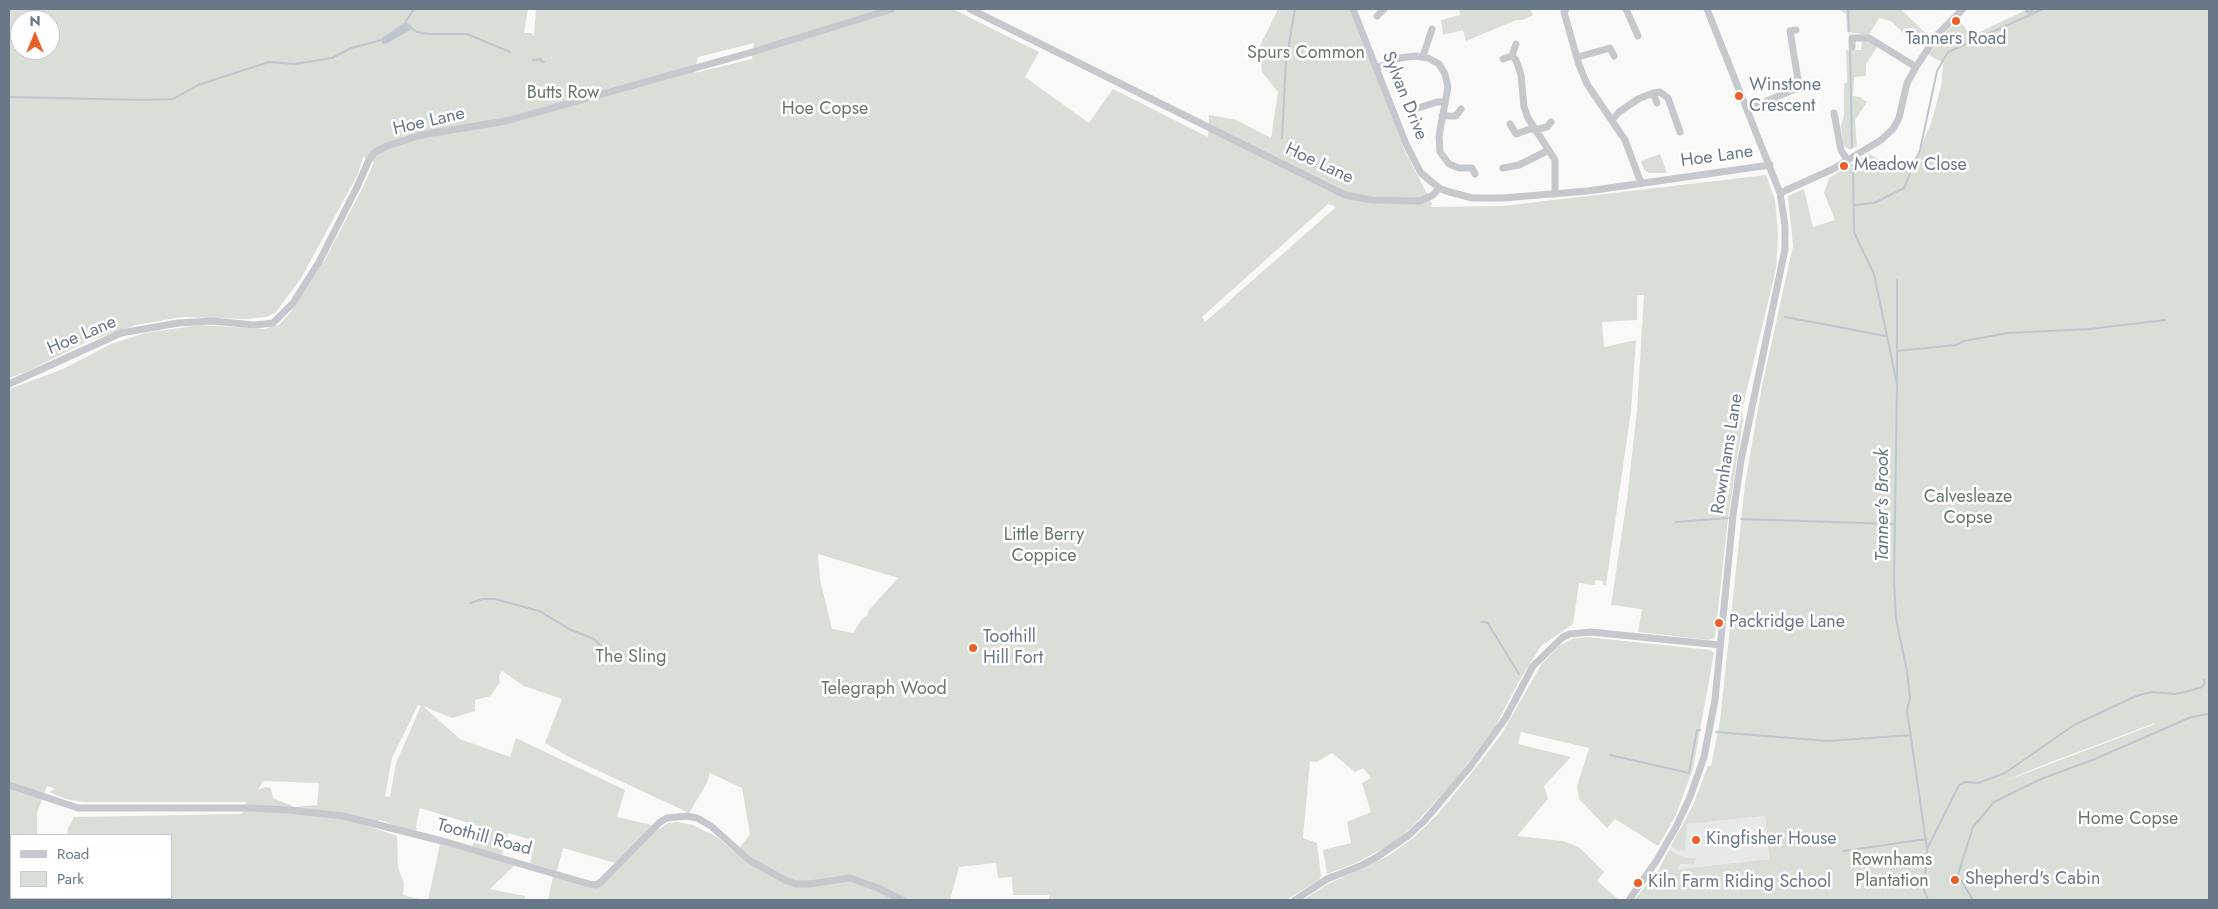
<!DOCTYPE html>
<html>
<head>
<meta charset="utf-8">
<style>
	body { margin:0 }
	#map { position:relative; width:2218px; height:909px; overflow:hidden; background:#f9faf7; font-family:Jost,sans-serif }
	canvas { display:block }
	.frame { position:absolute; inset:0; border:10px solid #687889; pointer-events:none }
	.legend { position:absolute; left:10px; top:834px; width:162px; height:65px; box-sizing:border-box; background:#fff; border:1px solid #c3c9d0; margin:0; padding:6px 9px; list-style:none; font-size:15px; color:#687889 }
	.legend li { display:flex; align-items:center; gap:10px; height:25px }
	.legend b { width:25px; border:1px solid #c3c9d0 }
	.north { position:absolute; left:10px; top:10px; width:50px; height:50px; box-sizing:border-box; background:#fff; border:1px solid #c3c9d0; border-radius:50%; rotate:0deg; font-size:14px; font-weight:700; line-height:20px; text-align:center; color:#687889 }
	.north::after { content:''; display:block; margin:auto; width:18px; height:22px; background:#e96028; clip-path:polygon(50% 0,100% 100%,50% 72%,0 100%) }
</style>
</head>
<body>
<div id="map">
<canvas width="2218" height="909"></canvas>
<div class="frame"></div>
<ul class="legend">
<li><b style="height:6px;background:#c5c9cd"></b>Road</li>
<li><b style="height:14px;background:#d9dfd6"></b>Park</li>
</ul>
<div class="north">N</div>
</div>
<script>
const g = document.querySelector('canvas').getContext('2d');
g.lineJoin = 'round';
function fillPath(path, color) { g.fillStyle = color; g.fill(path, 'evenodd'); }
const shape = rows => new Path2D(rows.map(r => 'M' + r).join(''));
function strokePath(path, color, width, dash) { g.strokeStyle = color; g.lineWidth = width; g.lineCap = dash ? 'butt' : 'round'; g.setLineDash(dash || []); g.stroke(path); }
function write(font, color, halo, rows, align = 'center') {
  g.font = font + ' Jost,sans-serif'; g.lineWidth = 5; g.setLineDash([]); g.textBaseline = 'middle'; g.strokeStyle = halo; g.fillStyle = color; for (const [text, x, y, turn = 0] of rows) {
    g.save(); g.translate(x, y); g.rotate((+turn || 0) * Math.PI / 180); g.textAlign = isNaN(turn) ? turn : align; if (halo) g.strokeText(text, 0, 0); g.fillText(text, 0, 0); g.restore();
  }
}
const built = shape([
	[1765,816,1769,859,1658,871,1683,824]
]);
const green = shape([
	[9,9,528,9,524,33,531,33,534,36,536,9,953,9,1039,52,1025,77,1089,123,1113,89,1208,137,1209,115,1236,120,1271,138,1278,92,1262,72,1260,46,1278,9,1350,9,1404,149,1432,203,1431,207,1503,206,1766,175,1775,200,1778,234,1776,269,1742,410,1743,421,1728,518,1715,638,1708,640,1638,632,1642,609,1611,605,1627,499,1637,410,1644,295,1637,295,1637,320,1602,322,1604,347,1636,340,1631,411,1606,585,1603,585,1603,581,1595,580,1595,585,1579,583,1573,624,1541,646,1518,683,1495,727,1454,781,1414,825,1395,842,1356,863,1327,874,1323,850,1351,843,1347,822,1371,812,1362,783,1371,778,1363,768,1355,772,1332,753,1317,762,1310,761,1303,838,1317,843,1321,876,1319,880,1286,900,1049,900,1049,895,1013,895,1012,877,998,878,996,863,959,867,950,900,548,900,553,876,595,887,656,831,668,823,677,822,693,825,717,837,736,853,750,834,742,788,710,773,707,783,689,813,571,758,545,743,562,699,524,686,502,671,499,676,500,682,491,696,475,700,475,711,452,718,423,706,460,739,510,757,516,738,625,790,617,817,652,825,615,863,563,848,557,871,530,863,535,841,508,833,502,855,472,847,479,826,420,808,416,826,417,830,412,832,380,820,368,826,397,836,398,868,404,883,403,895,423,900,9,900,9,389,63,369,111,344,145,333,200,325,264,329,279,325,290,313,326,258,365,183,374,162,363,157,358,174,300,280,275,313,266,317,246,319,182,317,136,325,86,342,24,373,9,378],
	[20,20,50,20,50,50,20,50],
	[754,43,752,59,694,73,698,57],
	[1328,204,1336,207,1205,322,1202,317],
	[818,554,898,578,869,610,867,616,862,619,853,633,832,629,820,579],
	[418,705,421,706,396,763,390,797,385,796,392,758],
	[263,781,319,783,317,805,295,807,273,798,271,788,265,787,258,790],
	[47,786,55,789,49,792,66,799,83,802,246,802,242,814,74,817,68,828,67,835,171,835,171,898,11,898,11,835,37,835,37,813],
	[1459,9,1530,9,1533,15,1523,20,1516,20,1466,41,1463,30,1443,35,1441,20,1460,15],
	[1838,9,1901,9,1928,36,1922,44,1907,37,1891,21,1879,18,1869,35,1847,32,1846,14],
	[2028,9,2209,9,2209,900,1634,900,1658,871,1669,850,1680,856,1684,856,1684,858,1696,858,1694,864,1680,864,1678,869,1769,859,1765,816,1687,824,1685,850,1679,851,1671,846,1693,805,1708,766,1711,766,1720,721,1745,484,1762,386,1793,246,1788,196,1804,189,1813,227,1835,220,1824,193,1829,178,1868,153,1898,171,1917,156,1931,123,1941,87,1943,63,1929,55,1940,37,1959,20,1971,36],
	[2155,723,2155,724,2000,783,2046,764],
	[1865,40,1878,46,1866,64,1866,76,1854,77,1853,96,1860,97,1867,102,1855,120,1857,146,1850,150,1845,147,1843,143,1841,126,1844,115,1844,84,1847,82,1846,50,1861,50,1862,42],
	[1660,154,1667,173,1649,173,1644,170,1641,161],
	[1586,637,1711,650,1714,653,1693,769,1675,817,1658,846,1615,819,1607,828,1579,799,1577,786,1589,748,1521,732,1518,744,1571,757,1544,786,1548,799,1517,836,1563,841,1579,847,1604,872,1597,881,1619,900,1303,900,1328,884,1388,856,1413,838,1437,815,1469,776,1501,735,1541,665,1559,646,1572,639],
	[440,844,515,865,490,889,525,896,524,900,428,900]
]);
const water = shape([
	[405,22,411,25,412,28,410,30,386,44,382,43,382,38]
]);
const stream = shape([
	[1848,9,1849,31],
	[405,23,414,9],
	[410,27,417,32,427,34,467,34,510,52],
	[1850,51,1852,147],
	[537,59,544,62],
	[533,60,541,59],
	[9,97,144,100,173,99,198,85,269,62,295,64,332,58,351,48,382,40],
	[1282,138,1286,61,1295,9],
	[1853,165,1854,232,1874,274,1897,384,1894,580,1896,619,1907,671,1910,698,1907,710,1927,849,1924,890,1928,900],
	[1854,205,1874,203,1904,188,1920,150,1937,71,1948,52,2043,9],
	[1897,280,1897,380],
	[1785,317,1886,336],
	[1897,351,1956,345,1964,341,2008,333,2090,329,2165,320],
	[1741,519,1894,524],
	[1676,522,1728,518],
	[470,603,483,599,495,599,539,611,571,630,594,639,601,646],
	[1481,622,1487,622,1519,674],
	[1716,732,1828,741,1911,735],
	[1610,755,1689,773,1697,730,1700,730],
	[1927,849,1959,785,1965,782,1978,783,2005,773,2074,725,2136,696,2152,692,2175,694,2185,692,2202,687,2205,683,2204,680],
	[1844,851,1926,839],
	[1973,900,1958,875,1973,827,1994,802,2041,779,2095,759,2191,717,2209,714]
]);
const minor = shape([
	[970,9,1345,195,1372,200,1420,201,1433,195,1439,188],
	[1353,9,1406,144,1421,173,1439,188,1446,191,1472,198,1503,198,1588,191,1770,165],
	[1566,9,1564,12,1579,65,1587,84,1625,140,1641,183],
	[1626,9,1638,36],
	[2028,9,2030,12],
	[1377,16,1384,9],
	[1852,47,1852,38,1869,38,1916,67],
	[1423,56,1432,29],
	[1512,56,1516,44],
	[1578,57,1610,48,1614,56],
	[1503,59,1512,56,1516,60,1521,75,1524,107,1528,118,1555,160,1555,194],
	[1377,68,1400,58,1416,56,1428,58,1439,64,1445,74,1448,87,1439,136,1440,152,1449,164,1459,168,1472,168,1475,174],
	[1653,93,1657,103],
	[1418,108,1437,102,1445,102],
	[1748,109,1795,89,1798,80,1790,31,1796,30],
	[1834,113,1841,150,1847,160],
	[1442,116,1456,116,1461,109],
	[1612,120,1619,112,1638,99,1653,93,1660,92,1668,98,1680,132],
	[1510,124,1516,134,1533,128],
	[1534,130,1547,127,1551,122],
	[1503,168,1519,165,1549,150],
	[1780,193,1833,169,1881,140,1893,129,1899,118,1907,83,1916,67,1938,34,1963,9],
	[9,384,121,333,178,323,212,321,254,325,273,323,293,303,319,262,357,187,369,160,375,152,387,146,421,135,506,121,749,53,892,9],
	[9,785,78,808,247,808,289,810,343,816,446,842,589,884,596,885,601,882,660,822,667,818,687,816,697,818,711,826,749,860,785,880,796,884,809,884,850,878,878,888,902,900],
	[1295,900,1327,879,1360,866,1377,857,1409,835,1425,820,1469,768,1505,719,1533,666,1563,637,1570,634,1591,632,1720,645],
	[1629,900,1657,860,1676,827,1690,797,1704,757,1715,700,1733,515,1741,460,1785,249,1785,225,1780,193,1707,9]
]);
const markers = [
	[1956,21,5,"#e96028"],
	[1739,96,5,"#e96028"],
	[1844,166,5,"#e96028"],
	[1719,623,5,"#e96028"],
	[973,648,5,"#e96028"],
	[1696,840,5,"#e96028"],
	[1955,880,5,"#e96028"],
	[1638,883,5,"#e96028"]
];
const poiNames = [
	["Tanners Road",1956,40,"center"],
	["Winstone",1749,86],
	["Crescent",1749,107],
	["Meadow Close",1854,166],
	["Packridge Lane",1729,623],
	["Toothill",983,638],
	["Hill Fort",983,659],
	["Kingfisher House",1706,840],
	["Shepherd's Cabin",1965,880],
	["Kiln Farm Riding School",1648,883]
];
const parkNames = [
	["Spurs Common",1306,54],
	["Butts Row",563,94],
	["Hoe Copse",825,110],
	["Calvesleaze",1968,498],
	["Copse",1968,519],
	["Little Berry",1044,536],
	["Coppice",1044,557],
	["The Sling",631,658],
	["Telegraph Wood",884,690],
	["Home Copse",2128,820],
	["Rownhams",1892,861],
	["Plantation",1892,882]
];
const streetNames = [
	["Sylvan Drive",1404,96,68],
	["Hoe Lane",429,122,-13],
	["Hoe Lane",1717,157,-8],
	["Hoe Lane",1319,164,25],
	["Hoe Lane",82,336,-23],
	["Rownhams Lane",1728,454,-81],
	["Toothill Road",484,838,15]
];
const waterNames = [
	["Tanner's Brook",1883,505,-90]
];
fillPath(built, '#e7e9e8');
fillPath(green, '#d9dfd6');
fillPath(water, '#bdc7cd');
strokePath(stream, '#bdc7cd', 2);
strokePath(minor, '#c5c9cd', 7);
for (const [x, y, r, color] of markers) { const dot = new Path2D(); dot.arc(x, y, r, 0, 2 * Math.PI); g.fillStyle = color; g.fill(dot); strokePath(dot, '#fff', 2); }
write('18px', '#687889', '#fff', poiNames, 'left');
write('18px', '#667a63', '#fff', parkNames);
write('18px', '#687889', '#fff', streetNames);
write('italic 19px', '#637984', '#fff', waterNames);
</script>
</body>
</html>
